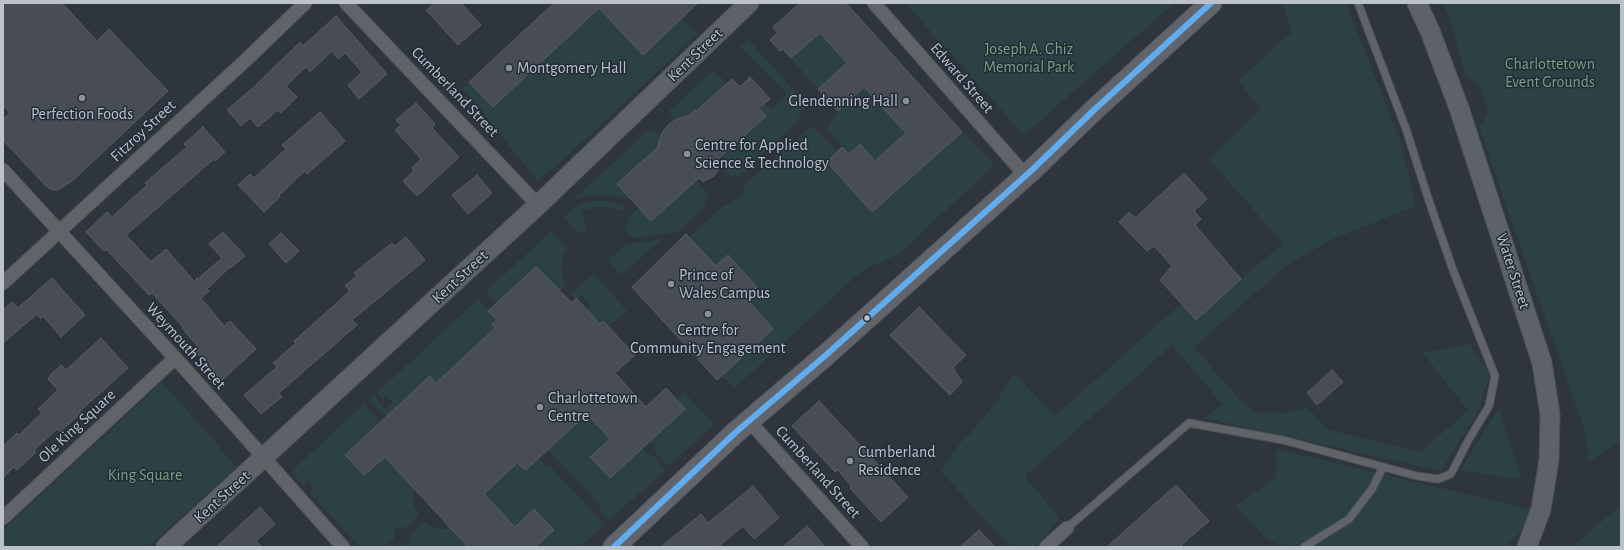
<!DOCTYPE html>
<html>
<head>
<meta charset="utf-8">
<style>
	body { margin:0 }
	#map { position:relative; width:1624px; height:550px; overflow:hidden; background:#2f353c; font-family:"Alegreya Sans",sans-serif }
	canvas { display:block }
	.frame { position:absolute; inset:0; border:4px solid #bbc2cb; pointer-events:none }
</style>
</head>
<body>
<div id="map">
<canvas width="1624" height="550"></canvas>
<div class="frame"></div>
</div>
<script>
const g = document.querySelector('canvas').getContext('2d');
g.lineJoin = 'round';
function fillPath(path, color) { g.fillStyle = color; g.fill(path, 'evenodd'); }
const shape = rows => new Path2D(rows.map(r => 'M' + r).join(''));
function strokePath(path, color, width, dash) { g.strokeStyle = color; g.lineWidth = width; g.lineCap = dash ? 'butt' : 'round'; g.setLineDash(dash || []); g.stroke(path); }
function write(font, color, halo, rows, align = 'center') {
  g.font = font + ' "Alegreya Sans",sans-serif'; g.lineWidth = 3; g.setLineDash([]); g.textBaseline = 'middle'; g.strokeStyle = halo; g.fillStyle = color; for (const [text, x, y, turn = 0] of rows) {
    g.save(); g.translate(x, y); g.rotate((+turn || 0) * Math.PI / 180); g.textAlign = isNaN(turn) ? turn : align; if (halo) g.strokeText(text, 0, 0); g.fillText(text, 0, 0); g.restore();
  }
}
const green = shape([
	[668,3,698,34,576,148,538,181,463,88,469,82,493,107,599,8,643,55],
	[905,3,1174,3,1024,135],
	[1282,3,1346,3,1400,140,1416,206,1335,238,1288,264,1194,347,1241,401,1257,412,1287,413,1307,407,1329,430,1421,452,1468,410,1423,353,1470,344,1489,375,1479,410,1441,471,1204,418,1222,404,1172,345,1025,476,1059,518,1036,547,1011,547,941,472,960,443,968,436,995,404,1014,373,1055,416,1181,304,1196,319,1283,243,1209,159,1261,109,1238,81,1292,32],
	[1443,3,1621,3,1621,440,1589,462,1586,435,1479,127,1488,113,1479,85,1465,75,1450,19],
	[819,33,847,63,818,89,791,58],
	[748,39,801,98,803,107,798,120,792,127,738,177,735,174,731,177,717,161,766,116,760,108,765,103,771,109,787,94,740,46],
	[714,70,727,84,696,111,695,110,683,121,680,118,674,121,669,111],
	[864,87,906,133,875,161,860,145,849,154,827,129,838,111],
	[811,126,838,152,827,162,872,212,962,132,994,165,900,253,870,267,856,276,735,388,721,376,773,329,746,298,728,255,716,266,689,237,724,205,728,205,741,196,746,184],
	[649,130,661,135,664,139,656,146,657,148,618,183,631,198,629,200,619,196,599,195,582,197,571,202],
	[697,180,709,196,704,200,707,205,677,232,634,238,624,230,631,214,639,207,651,221],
	[604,201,625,205,622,211,609,207,598,207,581,211,587,231,579,234,564,217,572,209,581,204,592,201],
	[551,231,567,248,563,256,562,267,563,278,566,285,560,291,536,267,497,303,486,292],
	[662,239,621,275,608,260,627,244],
	[594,274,627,311,608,327,595,329,581,313,590,305,582,295,577,299,570,294],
	[478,299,497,320,492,324,495,328,445,374,458,388,386,417,369,400,374,395,385,409,393,403,387,396,383,399,377,393],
	[162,382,237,467,148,547,3,547,3,530],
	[684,392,714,424,669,466,656,453,654,448,655,447,650,441,685,409,676,399],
	[364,404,381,422,345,455,364,475,385,457,415,490,413,496,413,503,419,515,405,528,401,527,396,529,394,534,394,539,384,547,360,547,309,492,314,487,308,481,304,485,294,475,293,472,295,468],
	[580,407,610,439,590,457,610,478,642,448,647,454,653,456,666,470,609,520,598,509,601,506,548,450,569,431],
	[1499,408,1522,480,1460,470],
	[1276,449,1538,511,1525,528,1505,547,1286,547,1266,539,1236,506,1276,477],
	[539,458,547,467,549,465,605,525,580,547,535,547,554,530,534,509,515,527,484,494,517,463,525,470],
	[1621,505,1621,547,1572,547],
	[425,522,431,526,440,529,447,529,450,527,468,547,397,547,408,544,411,535]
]);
const building = shape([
	[3,3,62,3,97,41,109,29,168,91,71,182,58,190,50,189,44,184,3,140,3,119,10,113,3,105,3,3],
	[434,3,461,3,481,25,458,45,426,10,434,3],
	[554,3,698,3,643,55,599,8,493,107,469,82,554,3],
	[800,3,846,3,962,132,872,212,827,162,842,147,849,154,860,144,875,161,906,133,864,87,838,111,818,89,847,63,820,33,791,58,783,49,780,51,770,40,777,33,773,27,800,3],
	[336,16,387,74,359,99,348,85,362,72,345,53,338,59,332,51,310,72,306,67,286,86,297,97,281,113,278,110,258,127,250,118,241,126,227,110,256,85,300,42,303,46,336,16],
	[750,77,770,99,759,108,766,116,717,160,721,165,714,176,703,182,699,178,651,221,617,184,657,148,662,133,668,125,677,119,690,115,695,110,696,111,732,79,740,87,750,77],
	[416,103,435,124,432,128,459,157,417,196,403,181,414,171,412,168,421,159,395,130,401,125,396,120,416,103],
	[320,112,345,141,307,174,305,171,279,195,280,197,264,212,238,185,250,174,254,178,286,149,282,145,320,112],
	[203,127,225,152,215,161,214,159,126,235,151,262,166,249,194,281,197,278,198,279,222,258,209,244,223,232,245,256,231,268,230,267,207,289,209,291,201,298,224,326,230,321,256,349,222,380,196,352,200,349,182,328,183,327,152,293,149,295,106,249,104,251,86,232,107,212,112,217,147,185,145,183,187,147,184,144,203,127],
	[1184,173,1207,199,1194,211,1201,219,1195,225,1241,279,1196,320,1160,280,1172,266,1154,246,1147,251,1119,222,1129,212,1135,218,1184,173],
	[477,175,492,193,468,214,452,195,477,175],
	[281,233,299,251,286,263,269,244,281,233],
	[686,234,716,266,728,255,757,287,746,298,773,329,717,380,632,287,686,234],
	[406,237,425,260,352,320,357,325,279,393,282,397,261,414,244,395,277,367,273,363,296,343,294,341,350,291,345,286,357,276,354,273,392,243,395,246,406,237],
	[536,267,572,303,576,298,600,324,603,321,635,355,615,373,646,407,666,388,685,409,610,478,590,457,610,439,587,414,529,467,525,470,517,463,484,494,515,527,534,509,554,530,535,547,468,547,385,457,364,475,345,455,430,376,436,383,495,328,492,324,497,320,488,311,536,267],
	[52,278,85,315,61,337,43,316,41,319,37,314,3,343,3,310,12,302,18,308,52,278],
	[919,307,966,355,953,368,962,382,950,395,890,335,919,307],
	[101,338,128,368,79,412,81,413,60,432,57,429,34,450,36,452,17,470,14,467,3,478,3,446,17,433,19,435,42,413,38,409,58,390,48,379,51,375,50,375,61,365,66,370,101,338],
	[1332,370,1343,382,1317,405,1307,393,1332,370],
	[819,401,908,497,881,522,850,488,852,487,838,470,835,472,792,426,819,401],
	[1176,485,1209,521,1188,539,1180,547,1107,547,1176,485],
	[753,486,779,518,754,539,743,526,718,547,661,547,701,514,708,523,753,486],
	[260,507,275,524,256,541,262,547,216,547,260,507],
	[807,526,825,547,783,547,807,526],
	[979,530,995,547,960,547,979,530]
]);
const lane = shape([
	[1067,528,1189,423,1283,440,1417,476,1438,479,1451,474,1469,439,1489,406,1495,376,1453,270,1429,201,1406,129,1358,3],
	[1304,547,1349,519,1372,489,1383,467]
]);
const street = shape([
	[346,3,538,205],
	[874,3,1025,175],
	[3,170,187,371,343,547],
	[3,283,246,60,305,3],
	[749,421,862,547],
	[3,518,175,358],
	[1046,547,1067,528]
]);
const secondary = shape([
	[1417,3,1430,31,1459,108,1542,363,1550,414,1549,460,1541,509,1527,547],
	[166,547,538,205,749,3]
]);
const primary = shape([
	[614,547,736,432,826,355,1032,170,1094,110,1211,3]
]);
const bus1 = shape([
	[614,547,736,432,826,355,1032,170,1094,110,1211,3]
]);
const markers = [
	[509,68,4,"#8a9199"],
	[82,98,4,"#8a9199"],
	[906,101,4,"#8a9199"],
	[687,154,4,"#8a9199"],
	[671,284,4,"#8a9199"],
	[708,314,4,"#8a9199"],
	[867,318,3.5,"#bbc2cb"],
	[540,407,4,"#8a9199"],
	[850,461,4,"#8a9199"]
];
const parkNames = [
	["Joseph A. Ghiz",1029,49],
	["Memorial Park",1029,67],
	["Charlottetown",1550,64],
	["Event Grounds",1550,82],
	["King Square",145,475]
];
const streetNames = [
	["Kent Street",695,55,-44],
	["Edward Street",962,78,49],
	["Cumberland Street",455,92,46],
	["Fitzroy Street",143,131,-43],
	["Water Street",1513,271,72],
	["Kent Street",460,277,-43],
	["Weymouth Street",186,346,48],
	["Ole King Square",77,426,-43],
	["Cumberland Street",818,472,48],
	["Kent Street",222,497,-42]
];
const poiNames = [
	["Montgomery Hall",517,68],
	["Glendenning Hall",898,101,"right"],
	["Perfection Foods",82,114,"center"],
	["Centre for Applied",695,145],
	["Science & Technology",695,163],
	["Prince of",679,275],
	["Wales Campus",679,293],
	["Centre for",708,330,"center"],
	["Community Engagement",708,348,"center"],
	["Charlottetown",548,398],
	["Centre",548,416],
	["Cumberland",858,452],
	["Residence",858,470]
];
fillPath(green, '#2c4143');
fillPath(building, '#474d52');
strokePath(building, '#585c63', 1);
strokePath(lane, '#4d5157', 9);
strokePath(street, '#4d5157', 15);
strokePath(secondary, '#4d5157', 21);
strokePath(primary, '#4d5258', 23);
strokePath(lane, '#606469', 7);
strokePath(street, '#606469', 13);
strokePath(secondary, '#5d6268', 19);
strokePath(primary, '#61656b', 21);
strokePath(bus1, '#60acee', 6);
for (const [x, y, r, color] of markers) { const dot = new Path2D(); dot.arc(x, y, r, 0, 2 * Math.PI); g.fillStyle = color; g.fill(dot); strokePath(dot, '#222c37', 1.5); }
write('16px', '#7b9f81', '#222c37', parkNames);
write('16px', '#bbc2cb', '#222c37', streetNames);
write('16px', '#bbc2cb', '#222c37', poiNames, 'left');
</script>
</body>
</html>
